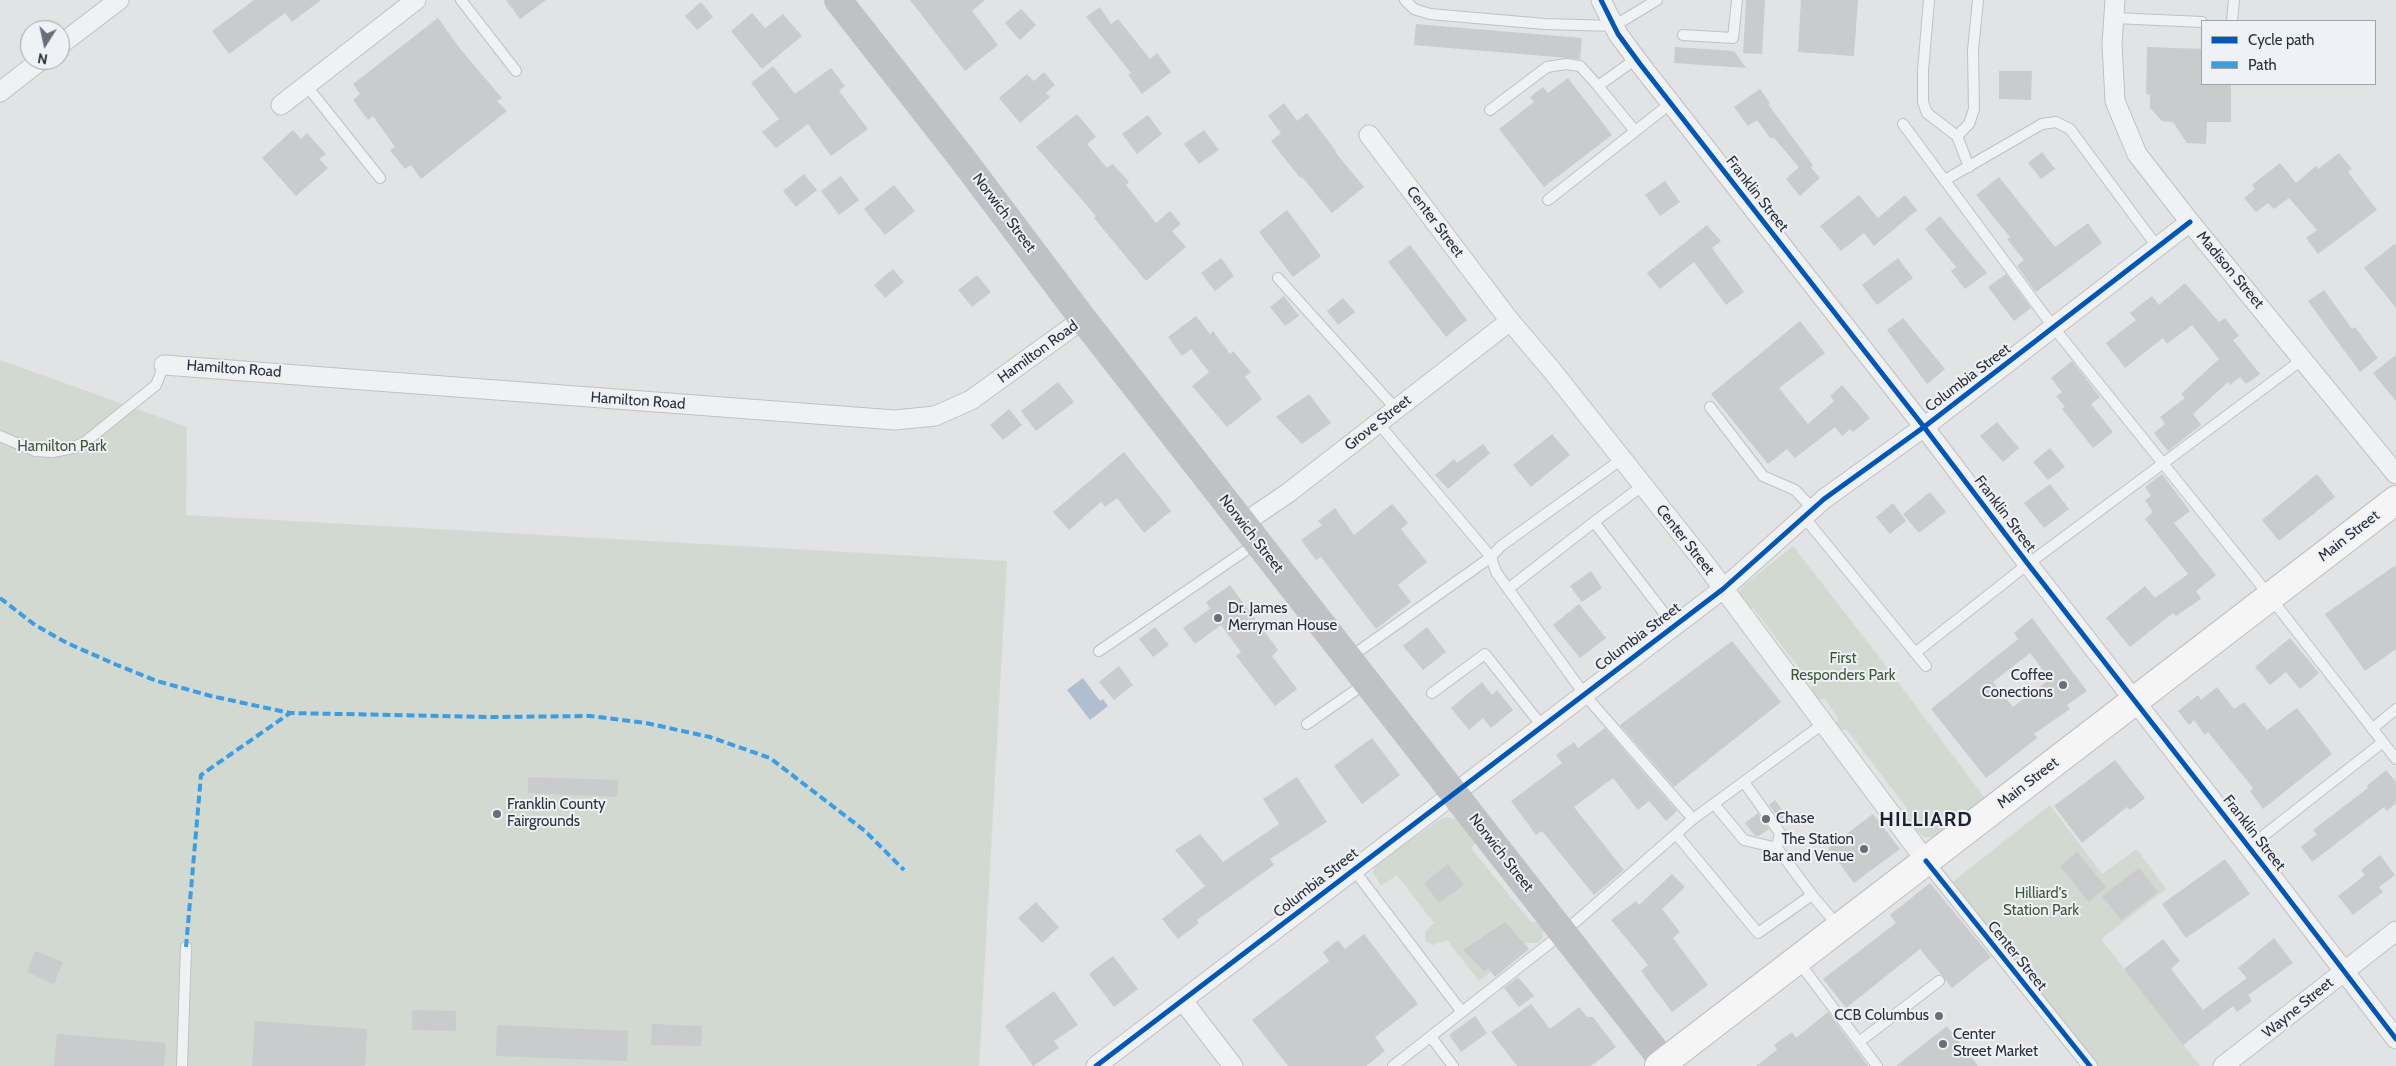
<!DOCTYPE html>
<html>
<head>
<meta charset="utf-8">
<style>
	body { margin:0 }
	#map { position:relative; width:2396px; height:1066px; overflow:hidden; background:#e1e3e5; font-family:Cabin,sans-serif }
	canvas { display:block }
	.legend { position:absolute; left:2201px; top:20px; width:175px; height:65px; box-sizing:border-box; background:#eef1f5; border:1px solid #9fa4ab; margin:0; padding:6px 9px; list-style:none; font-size:15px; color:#29303d }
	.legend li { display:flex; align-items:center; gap:10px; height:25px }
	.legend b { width:25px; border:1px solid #9fa4ab }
	.north { position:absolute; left:20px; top:20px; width:50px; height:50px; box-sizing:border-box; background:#eef1f5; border:1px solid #9fa4ab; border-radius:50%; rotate:190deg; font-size:14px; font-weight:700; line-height:20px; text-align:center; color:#29303d }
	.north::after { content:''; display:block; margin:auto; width:18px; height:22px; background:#696f78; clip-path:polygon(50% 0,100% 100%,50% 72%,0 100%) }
</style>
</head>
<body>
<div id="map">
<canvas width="2396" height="1066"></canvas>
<ul class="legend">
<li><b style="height:6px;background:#0057b8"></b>Cycle path</li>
<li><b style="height:6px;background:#3d9de3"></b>Path</li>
</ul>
<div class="north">N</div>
</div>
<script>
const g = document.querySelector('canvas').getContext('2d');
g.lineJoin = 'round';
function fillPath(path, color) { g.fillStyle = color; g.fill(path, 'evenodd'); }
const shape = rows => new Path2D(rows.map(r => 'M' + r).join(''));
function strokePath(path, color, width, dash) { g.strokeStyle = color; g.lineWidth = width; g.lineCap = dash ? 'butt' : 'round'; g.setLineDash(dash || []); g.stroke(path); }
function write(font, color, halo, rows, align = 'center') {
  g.font = font + ' Cabin,sans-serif'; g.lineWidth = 4; g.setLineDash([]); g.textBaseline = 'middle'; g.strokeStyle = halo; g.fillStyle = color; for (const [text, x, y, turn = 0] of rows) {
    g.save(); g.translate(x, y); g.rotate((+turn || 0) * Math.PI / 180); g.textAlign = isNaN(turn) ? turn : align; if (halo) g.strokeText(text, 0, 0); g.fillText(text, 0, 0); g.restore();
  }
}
const green = shape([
	[0,360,187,427,186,515,1007,561,979,1066,0,1066],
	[1793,546,1876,653,1987,801,1936,837,1925,837,1913,828,1904,815,1907,808,1847,730,1841,730,1836,724,1838,718,1825,699,1815,700,1811,695,1812,685,1753,608,1748,608,1738,593,1744,585],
	[2050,805,2102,874,2137,849,2166,889,2101,939,2200,1066,2090,1066,1945,888],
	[1447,817,1460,821,1476,842,1471,848,1531,922,1539,922,1543,927,1543,937,1538,943,1526,943,1479,981,1447,940,1433,945,1425,941,1425,932,1434,923,1397,875,1381,886,1373,872,1376,865,1389,855,1441,819]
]);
const water = shape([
	[1083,678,1100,701,1103,699,1108,706,1090,720,1067,690]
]);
const building = shape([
	[254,0,321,0,292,22,285,13,229,54,212,31],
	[506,0,546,0,520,19],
	[910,0,985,0,972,11,998,45,965,71],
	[1746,0,1765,0,1762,54,1743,53],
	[1801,0,1858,0,1854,56,1798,52],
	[701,2,713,17,697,30,685,16],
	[1100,7,1111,24,1118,19,1150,59,1157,53,1171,72,1142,94,1128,75,1131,73,1086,17],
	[1021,9,1036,25,1020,40,1005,23],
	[752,13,765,28,783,14,802,36,762,69,731,31],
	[438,18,461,50,502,98,497,101,507,111,421,179,411,165,405,169,390,150,395,147,373,116,368,120,353,100,360,94,353,84],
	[1416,24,1582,38,1580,59,1414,45],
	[1675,47,1734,51,1746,68,1674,63],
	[2147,47,2202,49,2202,84,2231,84,2231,122,2207,122,2206,144,2187,143,2173,122,2162,121,2150,108,2150,95,2146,94],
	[773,66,795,94,831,68,845,86,839,91,868,129,831,156,808,124,776,148,762,132,779,119,751,83],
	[1999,71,2032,71,2031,100,1999,99],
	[1044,72,1055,85,1046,93,1050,97,1020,123,999,98,1027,74,1034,81],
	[1568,78,1612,135,1544,187,1499,129,1534,102,1530,97,1543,87,1548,93],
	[1760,89,1770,103,1768,104,1813,165,1811,168,1820,178,1800,196,1786,179,1799,167,1773,137,1771,139,1757,120,1748,126,1734,107],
	[1284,103,1297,121,1307,113,1336,151,1335,152,1364,187,1332,213,1302,177,1300,178,1271,141,1281,133,1268,116],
	[1077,114,1096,137,1087,144,1107,168,1113,164,1129,182,1126,185,1156,223,1170,211,1181,224,1172,231,1186,247,1146,281,1094,218,1096,216,1036,147],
	[1148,115,1162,134,1137,154,1122,134],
	[293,130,301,139,307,133,326,154,319,159,328,168,296,196,262,158],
	[1204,130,1219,150,1199,164,1184,144],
	[2042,152,2055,169,2041,179,2028,163],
	[2339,153,2352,169,2348,172,2377,210,2318,254,2306,238,2317,230,2289,198,2274,209,2268,203,2256,212,2244,198,2255,189,2252,185,2280,163,2296,183,2316,166,2318,169],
	[804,174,817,190,796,207,783,191],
	[841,176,859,200,839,215,821,191],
	[1999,177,2055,247,2088,223,2102,243,2036,292,2017,266,2024,260,2007,239,2010,237,1976,195],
	[1665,181,1680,202,1660,216,1645,195],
	[894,185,915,211,885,235,864,209],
	[1859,195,1878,218,1905,195,1917,210,1874,246,1864,233,1841,251,1820,226],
	[1287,210,1321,256,1293,277,1259,232],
	[1940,216,1987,273,1965,289,1951,271,1956,267,1925,229],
	[1707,225,1721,241,1712,248,1744,292,1726,305,1694,262,1660,289,1647,273],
	[2396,243,2396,308,2364,268],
	[1410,245,1467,320,1446,337,1388,262],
	[1221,258,1234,276,1215,291,1201,273],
	[1898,258,1913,278,1877,305,1862,285],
	[893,269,904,282,885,298,874,285],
	[2006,274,2031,308,2014,321,1988,287],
	[977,275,991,292,972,307,958,290],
	[2185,283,2219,322,2225,318,2239,336,2233,340,2260,374,2246,384,2240,377,2230,385,2228,382,2193,414,2201,425,2168,451,2154,433,2165,424,2160,417,2185,398,2181,394,2219,359,2192,325,2167,344,2163,338,2125,368,2106,343,2136,320,2130,313,2152,296,2159,305],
	[2324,290,2352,329,2355,327,2378,358,2360,372,2308,301],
	[1284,296,1299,316,1285,326,1270,307],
	[1343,298,1355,312,1338,325,1327,311],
	[1196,316,1210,334,1213,331,1230,354,1233,351,1251,372,1245,377,1262,399,1227,427,1192,386,1209,372,1191,349,1182,356,1168,337],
	[1903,318,1945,369,1927,384,1887,330],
	[1800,321,1825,353,1779,388,1808,424,1834,401,1830,396,1842,385,1870,418,1853,432,1850,429,1842,436,1835,427,1795,458,1787,449,1768,464,1711,394],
	[2396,355,2396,401,2373,373],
	[2072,361,2100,397,2091,404,2113,432,2093,448,2062,409,2065,407,2056,396,2062,392,2051,378],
	[1058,382,1074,402,1036,431,1021,411],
	[1309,394,1331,423,1302,444,1276,417],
	[1009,409,1022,425,1003,440,990,425],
	[1997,422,2019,448,2003,462,1980,436],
	[1552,434,1570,455,1531,487,1513,465],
	[1483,444,1490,453,1448,489,1435,475,1454,459,1457,463],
	[2050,448,2065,467,2048,480,2033,462],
	[1124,452,1171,511,1144,533,1117,498,1105,507,1101,502,1069,530,1053,512],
	[2162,474,2190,511,2174,523,2216,575,2196,591,2201,599,2176,616,2173,613,2130,647,2106,618,2145,586,2155,598,2188,574,2145,519,2153,512,2145,500,2151,496,2145,487],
	[2317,474,2335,497,2279,541,2262,520],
	[2050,484,2069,509,2044,528,2024,503],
	[1930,492,1946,512,1919,533,1903,514],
	[1893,503,1906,521,1890,534,1876,517],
	[1392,504,1408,523,1401,529,1427,562,1398,585,1411,602,1376,629,1321,557,1316,560,1301,540,1322,525,1318,521,1335,508,1354,535],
	[2396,565,2396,649,2365,671,2325,614],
	[1591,571,1602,588,1582,602,1570,586],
	[1230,585,1278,650,1272,656,1297,689,1275,706,1236,656,1241,652,1221,625,1195,644,1183,628,1210,609,1206,602],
	[1579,604,1606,638,1580,658,1553,625],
	[2032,618,2087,691,2067,705,2070,709,2034,734,2037,738,1986,778,1931,709,2018,639,2014,633],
	[2030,653,2050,679,2013,707,1993,682],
	[1155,627,1169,645,1153,657,1139,639],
	[1427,627,1446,652,1423,670,1403,646],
	[2290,638,2319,673,2300,689,2286,672,2270,685,2255,667],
	[1732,641,1781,702,1674,787,1620,725],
	[1119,666,1133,685,1114,700,1099,682],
	[1482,682,1492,695,1497,690,1513,710,1491,728,1483,718,1469,730,1451,708],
	[2217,687,2234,709,2244,702,2267,730,2297,708,2332,754,2263,809,2250,791,2253,788,2208,732,2205,735,2194,720,2189,725,2178,711,2198,695,2201,700],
	[1605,728,1677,811,1666,821,1649,801,1638,810,1613,778,1574,807,1624,870,1594,895,1542,831,1536,835,1511,801,1562,763,1556,755,1574,742,1578,748],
	[1372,738,1400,775,1362,804,1334,766],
	[2115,760,2145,798,2130,810,2127,807,2082,843,2054,806],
	[2386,770,2396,782,2396,803,2387,811,2384,807,2312,862,2301,847,2317,834,2313,830,2368,788,2367,786],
	[528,777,618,780,617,797,528,793],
	[1297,777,1327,822,1270,859,1274,865,1197,920,1199,923,1178,939,1162,919,1205,886,1175,850,1200,834,1223,862,1279,824,1263,799],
	[1775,800,1786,815,1780,820,1769,805],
	[1758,813,1769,829,1759,836,1755,836,1745,823],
	[1873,814,1900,849,1854,883,1828,848],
	[2077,852,2106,887,2089,902,2060,866],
	[2380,855,2395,875,2379,887,2383,892,2353,915,2338,896,2365,875,2361,870],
	[2225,859,2250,894,2186,938,2162,904],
	[1448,864,1464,885,1439,903,1424,883],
	[2139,868,2158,892,2121,920,2102,896],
	[1672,874,1685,887,1662,909,1680,932,1673,938,1708,985,1672,1012,1641,971,1648,965,1611,920,1636,901,1639,905],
	[1930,883,1991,957,1952,988,1920,949,1846,1008,1823,979,1896,923,1890,915],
	[1036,902,1059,927,1042,943,1018,918],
	[1505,922,1529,949,1495,977,1488,968,1484,971,1463,950],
	[1364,934,1418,1004,1375,1037,1385,1051,1366,1066,1288,1066,1252,1020,1329,961,1323,952,1338,940,1345,949],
	[2274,938,2293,963,2248,995,2252,1001,2237,1012,2233,1006,2183,1045,2124,969,2163,939,2180,961,2171,969,2203,1010,2247,978,2238,968],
	[35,951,63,962,54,984,27,972],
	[1113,956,1138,989,1114,1007,1089,974],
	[1518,977,1534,996,1519,1007,1504,988],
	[1054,991,1078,1025,1054,1041,1059,1048,1033,1066,1005,1026],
	[1531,1004,1550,1029,1579,1007,1587,1017,1593,1017,1616,1047,1591,1066,1517,1066,1491,1032],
	[412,1010,456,1011,456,1031,412,1030],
	[1828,1012,1868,1066,1756,1066,1777,1050,1774,1045,1792,1032,1796,1038],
	[1475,1016,1487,1033,1461,1052,1449,1035],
	[255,1021,367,1029,365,1066,252,1066],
	[652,1024,702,1026,701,1046,651,1045],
	[497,1025,628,1031,627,1061,496,1056],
	[1947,1026,1978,1066,1896,1066],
	[57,1034,166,1043,164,1066,54,1066]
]);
const service = shape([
	[461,0,516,71],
	[1405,0,1414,9,1430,14,1545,24,1614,26,1657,0],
	[1929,0,1923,71,1923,102,1927,113,1957,136,1969,167],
	[2114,18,2202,22],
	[2232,21,2234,0],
	[1683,35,1733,38,1737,0],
	[306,85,380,178],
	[1598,86,1635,131],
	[1490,110,1547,67,1566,64,1580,66,1598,86,1636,59],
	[1903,124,2054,328,2256,579,2396,759],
	[1957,136,1969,124,1974,109,1973,50,1978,0],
	[1945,180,2042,124,2056,122,2070,129,2158,248],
	[1548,200,1671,103],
	[1278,278,1396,409],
	[1710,407,1763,476,1795,490,1813,509],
	[1378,423,1491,557,1496,572,1584,694,1693,819],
	[0,436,35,451,52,452,69,449,85,442,156,385,164,365],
	[1804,517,1926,666],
	[1594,522,1642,486],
	[1508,589,1594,522,1674,626],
	[1099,651,1258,542],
	[1915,653,2028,564,2303,359],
	[1349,658,1491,557,1501,546,1622,459],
	[1432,693,1485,654,1542,726],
	[1307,724,1366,683],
	[2372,729,2396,709],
	[1744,782,1780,833,1777,848],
	[1676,834,1758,933,1812,895,1777,848,1744,840,1714,804],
	[2249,847,2383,742],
	[1354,870,1462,1012],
	[1812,895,1839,927],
	[1798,961,1877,1066],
	[1431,1037,1453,1066],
	[1859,1042,1939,981],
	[182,1066,186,947],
	[1393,1066,1564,932,1693,819,1824,723]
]);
const pedestrian = shape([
	[1926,861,2090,1066]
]);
const minor = shape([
	[1601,0,1618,34,1640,64,1924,427,2028,564,2262,864,2396,1039],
	[2115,0,2112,44,2115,101,2137,154,2190,222,2396,474],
	[60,45,119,0],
	[0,92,41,60],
	[281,105,416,0],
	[1369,135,1510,321,1550,368,1703,561,1926,861],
	[164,365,895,420,935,416,971,400,1083,319],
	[1244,523,1288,493,1510,321],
	[1183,1001,1233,1066],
	[1096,1066,1723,589,1824,499,1924,427,2190,222],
	[2223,1066,2396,931]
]);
const secondary = shape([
	[838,0,961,157,1083,319,1664,1062]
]);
const primary = shape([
	[1659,1066,2396,500]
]);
const quiet = shape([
	[0,598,35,625,67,643,117,665,157,681,211,696,290,713,491,717,590,716,646,723,710,737,770,758,865,831,904,870],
	[186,947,201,775,290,713]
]);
const cycleway = shape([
	[1601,0,1618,34,1640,64,1924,427,2028,564,2262,864,2396,1039],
	[1926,861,2090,1066],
	[1096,1066,1723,589,1824,499,1924,427,2190,222]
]);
const markers = [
	[1218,618,5,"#696f78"],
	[2063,685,5,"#696f78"],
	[497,814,5,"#696f78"],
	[1766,819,5,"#696f78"],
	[1864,849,5,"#696f78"],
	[1939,1016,5,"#696f78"],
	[1943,1044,5,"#696f78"]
];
const streetNames = [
	["Franklin Street",1757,194,52],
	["Norwich Street",1004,213,53],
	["Center Street",1435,222,53],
	["Madison Street",2230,270,50],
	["Hamilton Road",1038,352,-36],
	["Hamilton Road",234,369,4],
	["Columbia Street",1968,378,-37],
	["Hamilton Road",638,401,4],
	["Grove Street",1378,423,-38],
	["Franklin Street",2005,514,53],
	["Norwich Street",1251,534,52],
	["Main Street",2349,536,-38],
	["Center Street",1685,540,52],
	["Columbia Street",1638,637,-37],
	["Main Street",2028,783,-38],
	["Franklin Street",2254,833,52],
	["Norwich Street",1501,853,52],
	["Columbia Street",1316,883,-38],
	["Center Street",2017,956,51],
	["Wayne Street",2298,1008,-39]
];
const parkNames = [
	["Hamilton Park",62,447],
	["First",1843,659],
	["Responders Park",1843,676],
	["Hilliard's",2041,894],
	["Station Park",2041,911]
];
const poiNames = [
	["Dr. James",1228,609],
	["Merryman House",1228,626],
	["Coffee",2053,676,"right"],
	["Conections",2053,693,"right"],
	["Franklin County",507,805],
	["Fairgrounds",507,822],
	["Chase",1776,819],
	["The Station",1854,840,"right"],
	["Bar and Venue",1854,857,"right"],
	["CCB Columbus",1929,1016,"right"],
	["Center",1953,1035],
	["Street Market",1953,1052]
];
const districtNames = [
	["HILLIARD",1926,820]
];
fillPath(green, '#d2d9d1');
fillPath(water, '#b0bfcf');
fillPath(building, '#c9cbcd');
strokePath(service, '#bfc1c3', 12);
strokePath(pedestrian, '#bfc1c3', 16);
strokePath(minor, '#bfc1c3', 21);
strokePath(primary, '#bdc0c3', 30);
strokePath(service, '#f0f1f2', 10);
strokePath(pedestrian, '#f0f1f2', 14);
strokePath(minor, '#f0f1f2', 19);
strokePath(secondary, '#bfc1c5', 28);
strokePath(primary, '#f5f5f6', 28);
strokePath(quiet, '#3d9de3', 4, [8, 4]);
strokePath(cycleway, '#0057b8', 5);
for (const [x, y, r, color] of markers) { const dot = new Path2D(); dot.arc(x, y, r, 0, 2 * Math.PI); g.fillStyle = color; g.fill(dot); strokePath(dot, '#eef1f5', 2); }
write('15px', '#29303d', '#eef1f5', streetNames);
write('15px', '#3d5837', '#eef1f5', parkNames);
write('15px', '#29303d', '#eef1f5', poiNames, 'left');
g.letterSpacing = '1px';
write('bold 20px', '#1b222e', '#eef1f5', districtNames);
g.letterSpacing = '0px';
</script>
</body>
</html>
